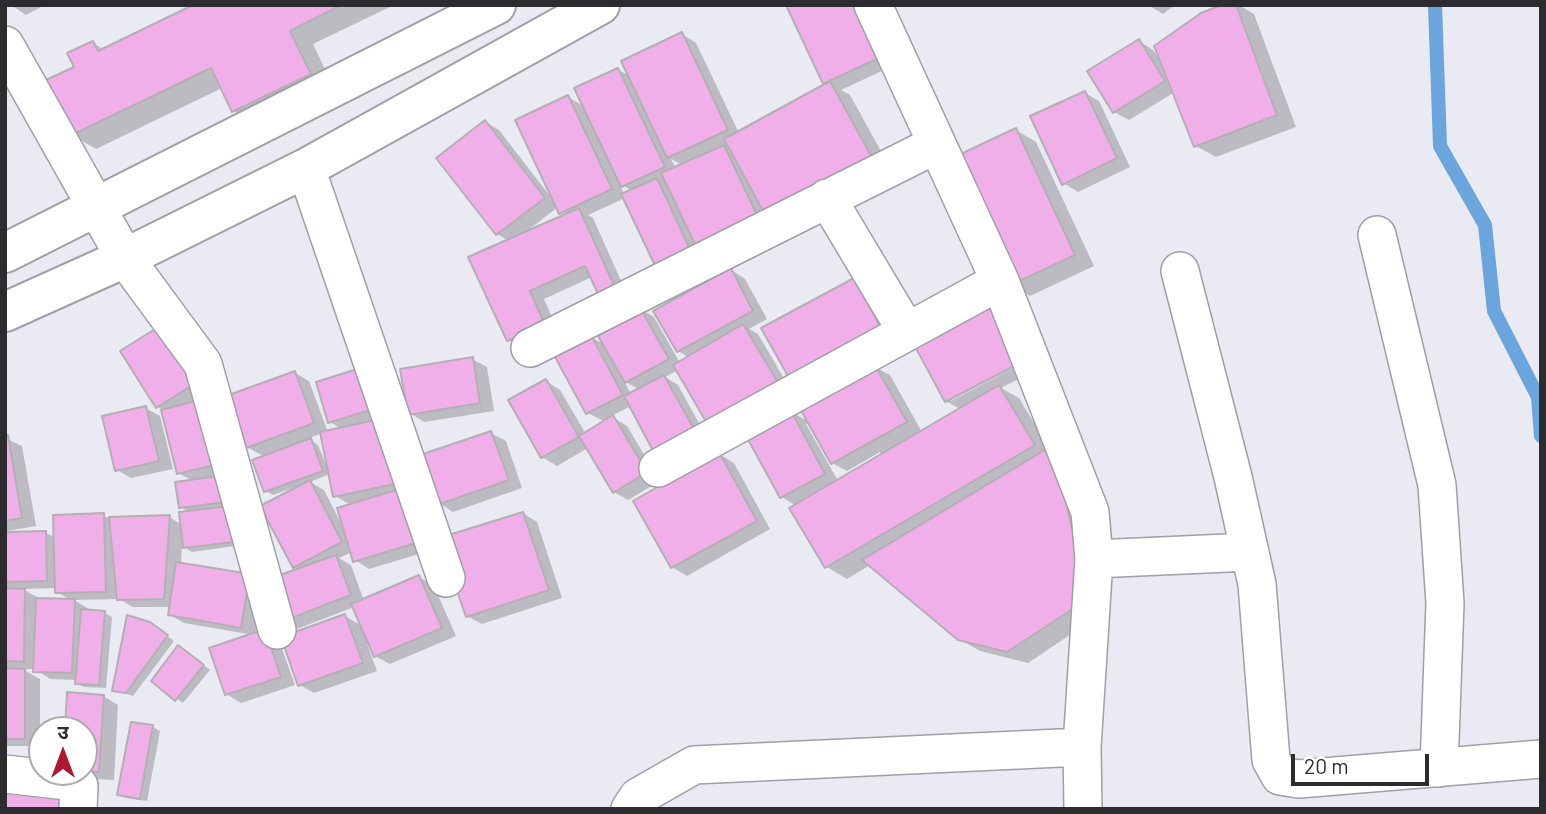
<!DOCTYPE html>
<html>
<head>
<meta charset="utf-8">
<style>
	body { margin:0 }
	#map { position:relative; width:1546px; height:814px; overflow:hidden; background:#eaeaf2; font-family:Barlow,"Noto Sans Devanagari",sans-serif }
	canvas { display:block }
	.frame { position:absolute; inset:0; border:7px solid #2c2c2f; pointer-events:none }
	.north { position:absolute; left:28px; top:716px; width:70px; height:70px; box-sizing:border-box; background:#fff; border:2px solid #ababac; border-radius:50%; rotate:0deg; font-size:19px; font-weight:700; line-height:28px; text-align:center; color:#2c2c2f }
	.north::after { content:''; display:block; margin:auto; width:24px; height:32px; background:#ae192f; clip-path:polygon(50% 0,100% 100%,50% 72%,0 100%) }
	.scale { position:absolute; left:1291px; top:754px; width:138px; height:32px; box-sizing:border-box; border:4px solid #2c2c2f; border-top:0; padding-left:9px; font-size:21px; line-height:24px; white-space:nowrap; color:#2c2c2f; -webkit-text-stroke:5px #fff; paint-order:stroke }
</style>
</head>
<body>
<div id="map">
<canvas width="1546" height="814"></canvas>
<div class="frame"></div>
<div class="north">उ</div>
<div class="scale">20 m</div>
</div>
<script>
const g = document.querySelector('canvas').getContext('2d');
g.lineJoin = 'round';
function fillPath(path, color) { g.fillStyle = color; g.fill(path, 'evenodd'); }
const shape = rows => new Path2D(rows.map(r => 'M' + r).join(''));
function strokePath(path, color, width, dash) { g.strokeStyle = color; g.lineWidth = width; g.lineCap = dash ? 'butt' : 'round'; g.setLineDash(dash || []); g.stroke(path); }
const shadow = shape([
	[11,5,45,5,26,15],
	[195,5,394,5,313,44,334,88,258,125,234,111,222,88,96,149,72,135,76,68,93,43,105,50],
	[788,5,901,62,841,90,850,95,893,173,660,273,625,198,588,215,593,218,630,301,592,277,544,299,559,333,523,349,508,340,509,241,497,234,485,122,499,130,553,200,568,97,585,107,618,70,630,76,682,34,696,43,739,133,828,85,824,82],
	[671,159,682,165,676,168],
	[619,183,632,191,624,194],
	[558,207,566,215,528,232,527,231],
	[1148,5,1175,5,1163,14],
	[1227,5,1239,5,1254,14,1296,127,1216,157,1196,146,1175,92,1129,120,1114,112,1139,41,1153,50,1160,60],
	[1085,93,1099,101,1130,167,1078,192,1063,183],
	[1016,130,1036,142,1094,266,1030,296,1010,285],
	[731,270,745,279,767,319,749,329,758,334,792,392,678,370,665,377,678,385,712,447,631,406,611,416,627,426,660,481,628,500,614,492,588,448,557,466,542,457,546,381,560,390,586,434,605,422,588,413,591,337,606,346,639,308,654,317,680,363,690,358,678,351],
	[624,381,640,390,631,394],
	[854,280,868,289,898,343,809,392],
	[122,351,212,389,189,404,249,544,192,552,182,546,181,564,264,584,255,634,279,640,295,685,241,703,226,694,254,635,184,623,170,615,171,607,133,607,119,599,74,600,89,609,89,612,105,613,112,617,106,688,84,687,77,683,77,680,50,679,35,669,22,669,40,679,40,746,5,746,5,438,22,446,36,526,6,531,7,533,46,533,56,538,103,515,110,519,169,517,182,525,190,513,181,507,193,481,178,473,162,410,157,406],
	[57,588,57,592,72,601,40,599,23,589],
	[472,359,487,367,494,411,424,422,410,413],
	[1030,359,1036,370,1001,388,1019,398,1050,450,1107,610,1028,663,980,651,959,639,870,565,847,579,827,567,791,508,796,506,782,497,747,435,790,411,809,422,806,424,838,481,882,455,880,452,847,471,832,463,875,367,890,375,922,432,960,409,946,401,951,397,951,401],
	[370,366,439,548,369,569,355,560,352,552,339,558,351,565,364,601,419,577,434,586,456,636,390,664,375,656,370,643,367,644,377,671,314,693,300,685,345,616,362,626,354,607,297,629,283,620,300,570,294,566,295,490,295,487,273,495,266,491,265,457,247,447,295,373,309,381,328,432,342,429,330,422],
	[322,433,329,466,327,467,318,445,308,439],
	[330,474,335,496,351,505,341,523,324,490,310,482],
	[145,408,160,416,173,469,131,478,117,470],
	[491,433,506,441,522,488,453,512,439,503],
	[719,454,734,463,770,529,687,576,672,567],
	[523,513,537,522,562,598,482,624,467,616],
	[157,628,174,641,133,696,114,690],
	[186,651,210,670,183,703,153,681],
	[103,696,118,705,114,780,79,778,84,772,84,730,67,730],
	[132,724,153,727,160,731,147,801,126,798,119,794]
]);
const stream = shape([
	[1435,5,1440,146,1485,225,1494,311,1538,397,1541,436]
]);
const building = shape([
	[342,5,290,31,311,74,232,112,211,68,70,136,44,81,74,67,67,53,93,41,98,51,193,5,342,5],
	[786,5,864,5,887,54,823,84,786,5],
	[1221,5,1236,5,1277,115,1194,147,1154,46,1201,13,1221,5],
	[682,32,728,130,667,158,621,61,682,32],
	[1139,39,1165,81,1113,113,1087,71,1139,39],
	[618,68,665,167,621,187,574,88,618,68],
	[830,81,874,161,768,220,724,139,830,81],
	[1085,91,1117,158,1062,185,1030,116,1085,91],
	[568,95,612,189,559,214,515,120,568,95],
	[485,120,545,198,496,235,436,158,485,120],
	[1016,128,1075,255,1009,286,950,159,1016,128],
	[724,145,763,228,701,257,661,173,724,145],
	[657,178,694,258,659,274,621,194,657,178],
	[579,208,617,292,601,300,585,266,530,291,545,325,507,341,468,257,579,208],
	[731,268,753,311,677,352,653,311,731,268],
	[854,278,885,335,793,385,761,328,854,278],
	[989,301,1022,362,945,402,912,341,989,301],
	[639,306,669,359,625,383,595,331,639,306],
	[163,324,199,381,156,408,120,351,163,324],
	[743,324,779,384,708,425,673,365,743,324],
	[591,335,623,395,586,414,554,355,591,335],
	[473,357,480,403,408,415,400,369,473,357],
	[370,365,383,406,328,423,316,382,370,365],
	[875,365,907,422,831,464,799,407,875,365],
	[295,371,314,423,246,448,226,396,295,371],
	[664,375,699,438,658,460,624,396,664,375],
	[546,379,579,437,541,458,508,400,546,379],
	[999,385,1035,445,825,568,789,508,999,385],
	[203,399,219,464,177,474,161,410,203,399],
	[146,406,159,461,115,471,102,416,146,406],
	[790,409,825,474,780,498,745,434,790,409],
	[613,415,647,472,613,493,579,436,613,415],
	[389,417,404,482,333,497,320,432,389,417],
	[491,431,509,480,437,505,420,455,491,431],
	[8,435,22,518,5,521,5,436,8,435],
	[311,438,323,471,264,492,252,460,311,438],
	[1053,445,1088,599,1007,652,958,640,862,560,1053,445],
	[719,452,757,521,671,568,633,501,719,452],
	[232,474,235,501,179,508,175,482,232,474],
	[310,480,342,542,293,568,260,506,310,480],
	[409,486,426,540,353,562,337,508,409,486],
	[238,505,243,541,183,548,179,512,238,505],
	[523,512,549,590,466,617,439,538,523,512],
	[104,513,106,592,55,593,53,515,104,513],
	[170,515,164,599,117,600,109,517,170,515],
	[46,531,47,581,5,582,5,532,46,531],
	[336,555,351,595,281,622,266,580,336,555],
	[176,562,250,574,241,628,168,615,176,562],
	[419,575,442,628,374,657,351,604,419,575],
	[5,588,25,589,24,662,5,661,5,588],
	[36,598,75,599,72,673,33,672,36,598],
	[81,609,105,611,99,685,75,684,81,609],
	[345,614,363,663,298,686,281,637,345,614],
	[127,615,150,622,168,635,126,693,112,691,127,615],
	[265,629,281,677,225,695,209,648,265,629],
	[178,645,204,665,175,701,151,681,178,645],
	[5,668,25,669,25,739,5,739,5,668],
	[67,692,104,695,99,772,84,771,84,730,65,730,67,692],
	[131,722,153,725,140,799,117,795,131,722],
	[5,777,76,793,72,809,5,809,5,777]
]);
const street = shape([
	[873,5,1000,281,1090,512,1094,559,1082,747,1083,809],
	[5,45,125,258,203,364,277,630],
	[306,168,446,578],
	[827,198,907,332],
	[1377,235,1437,485,1445,603,1439,768],
	[1180,271,1233,477,1257,584,1271,760,1280,776,1299,779,1541,759],
	[530,348,937,144],
	[658,468,1000,281],
	[1094,559,1250,552],
	[5,774,76,782,79,786,78,809],
	[630,809,638,797,694,765,1082,747]
]);
const secondary = shape([
	[5,253,496,5],
	[5,312,125,258,306,168,600,5]
]);
fillPath(shadow, '#0003');
strokePath(stream, '#6aa5de', 14);
fillPath(building, '#f0afe9');
strokePath(building, '#b5aeb4', 2);
strokePath(street, '#9f9fa6', 40);
strokePath(secondary, '#9f9fa6', 42);
strokePath(street, '#fff', 37);
strokePath(secondary, '#fff', 38);
</script>
</body>
</html>
